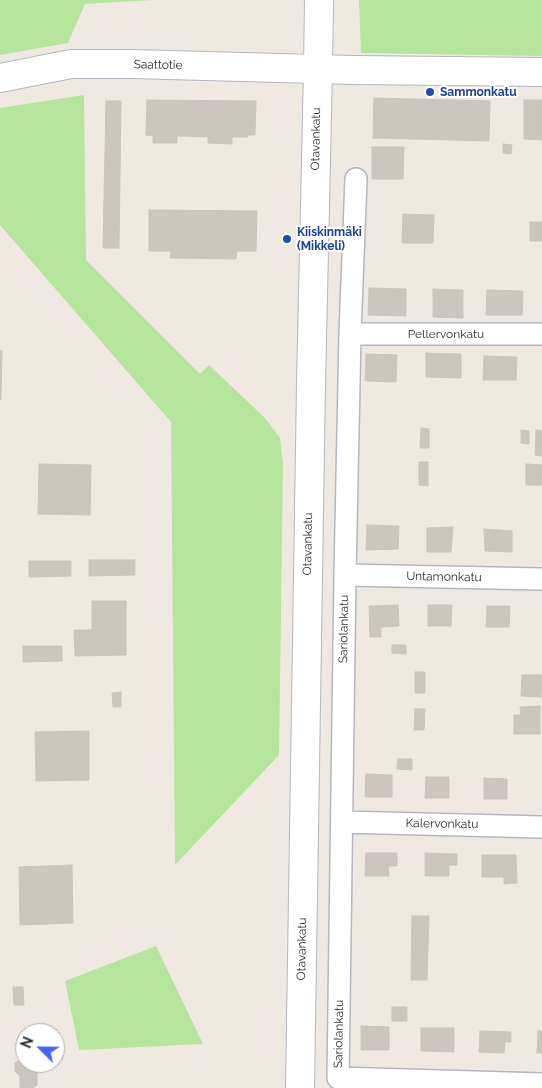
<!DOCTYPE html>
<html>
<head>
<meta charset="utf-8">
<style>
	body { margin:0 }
	#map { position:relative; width:542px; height:1088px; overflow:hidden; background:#efe9e1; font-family:Raleway,sans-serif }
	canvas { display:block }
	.north { position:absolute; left:15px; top:1023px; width:50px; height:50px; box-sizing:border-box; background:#fff; border:1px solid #ababab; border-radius:50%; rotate:293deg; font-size:14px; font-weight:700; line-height:20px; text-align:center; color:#2e2e2e }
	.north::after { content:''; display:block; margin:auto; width:18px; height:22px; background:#4264fb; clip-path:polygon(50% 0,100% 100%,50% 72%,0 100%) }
</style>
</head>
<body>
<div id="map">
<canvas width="542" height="1088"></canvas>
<div class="north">N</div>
</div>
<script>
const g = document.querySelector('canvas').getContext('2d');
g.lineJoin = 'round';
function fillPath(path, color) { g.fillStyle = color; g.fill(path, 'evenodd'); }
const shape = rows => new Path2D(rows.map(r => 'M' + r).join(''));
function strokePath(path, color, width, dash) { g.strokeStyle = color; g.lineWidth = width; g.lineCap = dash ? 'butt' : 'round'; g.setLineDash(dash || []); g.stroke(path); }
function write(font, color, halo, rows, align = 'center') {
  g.font = font + ' Raleway,sans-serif'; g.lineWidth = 4; g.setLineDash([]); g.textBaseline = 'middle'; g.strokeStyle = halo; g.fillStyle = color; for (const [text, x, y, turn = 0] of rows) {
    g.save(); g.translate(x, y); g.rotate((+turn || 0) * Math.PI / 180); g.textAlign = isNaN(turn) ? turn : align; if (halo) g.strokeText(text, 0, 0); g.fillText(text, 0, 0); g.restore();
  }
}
const green = shape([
	[0,0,153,0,85,4,68,43,0,55],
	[359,0,542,0,542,56,361,53],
	[84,95,86,260,200,374,209,365,265,418,280,438,283,464,279,755,175,865,171,422,0,225,0,108],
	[156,946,203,1044,79,1050,65,981]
]);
const building = shape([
	[374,98,490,101,489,141,373,138,374,98],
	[147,100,256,101,255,135,248,135,248,137,232,137,232,144,208,143,208,137,185,136,177,136,177,143,153,143,153,136,146,135,147,100],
	[524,100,542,100,542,140,524,139,524,100],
	[106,101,121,101,119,248,103,248,106,101],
	[503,144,512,145,511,154,503,153,503,144],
	[372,147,404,147,403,179,372,179,372,147],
	[149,210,257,211,256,251,237,251,236,259,170,258,171,251,149,251,149,210],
	[403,214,434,215,433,243,402,243,403,214],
	[530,222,542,222,542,241,530,241,530,222],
	[369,288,406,289,406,316,368,315,369,288],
	[433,289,463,290,463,318,433,317,433,289],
	[487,290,523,291,522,315,486,315,487,290],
	[0,351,2,351,1,400,0,400,0,351],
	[426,353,461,354,461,378,426,377,426,353],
	[366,354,397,355,396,382,365,381,366,354],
	[484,356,517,357,516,380,483,380,484,356],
	[421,428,429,429,429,448,420,448,421,428],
	[521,430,529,431,529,444,521,443,521,430],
	[536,430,542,431,542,456,535,455,536,430],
	[419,462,428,462,428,486,419,485,419,462],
	[39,464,91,465,90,515,38,514,39,464],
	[526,464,542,465,542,485,526,485,526,464],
	[367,525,399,526,398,549,366,550,367,525],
	[453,527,451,552,427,552,427,528,453,527],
	[484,529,512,531,512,552,485,551,484,529],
	[89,560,135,560,135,575,89,576,89,560],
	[29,561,71,561,71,576,29,577,29,561],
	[92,601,126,601,126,655,75,656,74,630,92,630,92,601],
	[398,605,399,626,381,627,381,637,370,637,369,606,398,605],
	[428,605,452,605,451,626,428,626,428,605],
	[487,606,510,606,509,627,486,627,487,606],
	[392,645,406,645,406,654,392,653,392,645],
	[23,646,62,646,62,661,23,662,23,646],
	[415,672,425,672,425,693,415,693,415,672],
	[522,675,542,675,541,697,521,696,522,675],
	[121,692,121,707,113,707,112,693,121,692],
	[540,706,540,734,514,734,514,715,521,715,520,707,540,706],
	[415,709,425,709,424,730,414,730,415,709],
	[89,731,89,780,36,781,35,732,89,731],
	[398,759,412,759,412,770,397,769,398,759],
	[366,774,392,775,392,797,365,797,366,774],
	[426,777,449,777,449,798,425,798,426,777],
	[484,778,507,779,507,799,484,799,484,778],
	[366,853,397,853,397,866,388,866,389,876,365,876,366,853],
	[425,853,457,854,457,865,449,865,449,876,425,876,425,853],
	[482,855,516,855,517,883,504,884,504,877,482,877,482,855],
	[72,865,73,923,20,925,19,867,72,865],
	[412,916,429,916,427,980,411,980,412,916],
	[13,987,23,987,24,1005,14,1005,13,987],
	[392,1007,407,1007,407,1021,392,1021,392,1007],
	[361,1026,389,1027,389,1050,361,1050,361,1026],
	[421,1028,454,1028,454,1052,421,1051,421,1028],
	[480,1031,511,1032,511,1042,505,1042,504,1053,479,1052,480,1031],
	[538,1031,542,1031,542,1053,537,1053,538,1031],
	[25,1058,25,1063,37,1063,37,1085,33,1088,20,1088,20,1076,15,1071,15,1063,21,1059,25,1058]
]);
const minor = shape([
	[356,179,350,334,345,575,338,1078,542,1084],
	[350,334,542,334],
	[345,575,542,579],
	[342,822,542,827]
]);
const tertiary = shape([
	[0,78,71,64,132,64,353,70,542,72]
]);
const secondary = shape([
	[300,1088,311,384,318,70,319,0]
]);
const markers = [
	[430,92,5,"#1a4fb4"],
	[287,239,5,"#1a4fb4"]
];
const streetNames = [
	["Saattotie",158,65,1],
	["Otavankatu",316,139,-89],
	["Pellervonkatu",446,334],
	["Otavankatu",308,544,-89],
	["Untamonkatu",444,577,1],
	["Sariolankatu",344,629,-89],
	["Kalervonkatu",442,824,1],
	["Otavankatu",302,949,-89],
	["Sariolankatu",339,1034,-89]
];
const transitNames = [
	["Sammonkatu",440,92],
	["Kiiskinmäki",297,232],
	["(Mikkeli)",297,246]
];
fillPath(green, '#b6e59e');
fillPath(building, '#cbc7bf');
strokePath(building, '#cbc5ba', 1);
strokePath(minor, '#b4b7c1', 24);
strokePath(tertiary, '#b4b7c1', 30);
strokePath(secondary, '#b4b7c1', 30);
strokePath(minor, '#fff', 21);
strokePath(tertiary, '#fff', 28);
strokePath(secondary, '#fff', 28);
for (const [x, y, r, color] of markers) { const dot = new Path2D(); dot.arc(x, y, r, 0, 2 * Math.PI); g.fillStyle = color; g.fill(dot); strokePath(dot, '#fff', 2); }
write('12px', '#2e2e2e', '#fff', streetNames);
write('bold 12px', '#164399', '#fff', transitNames, 'left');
</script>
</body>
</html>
